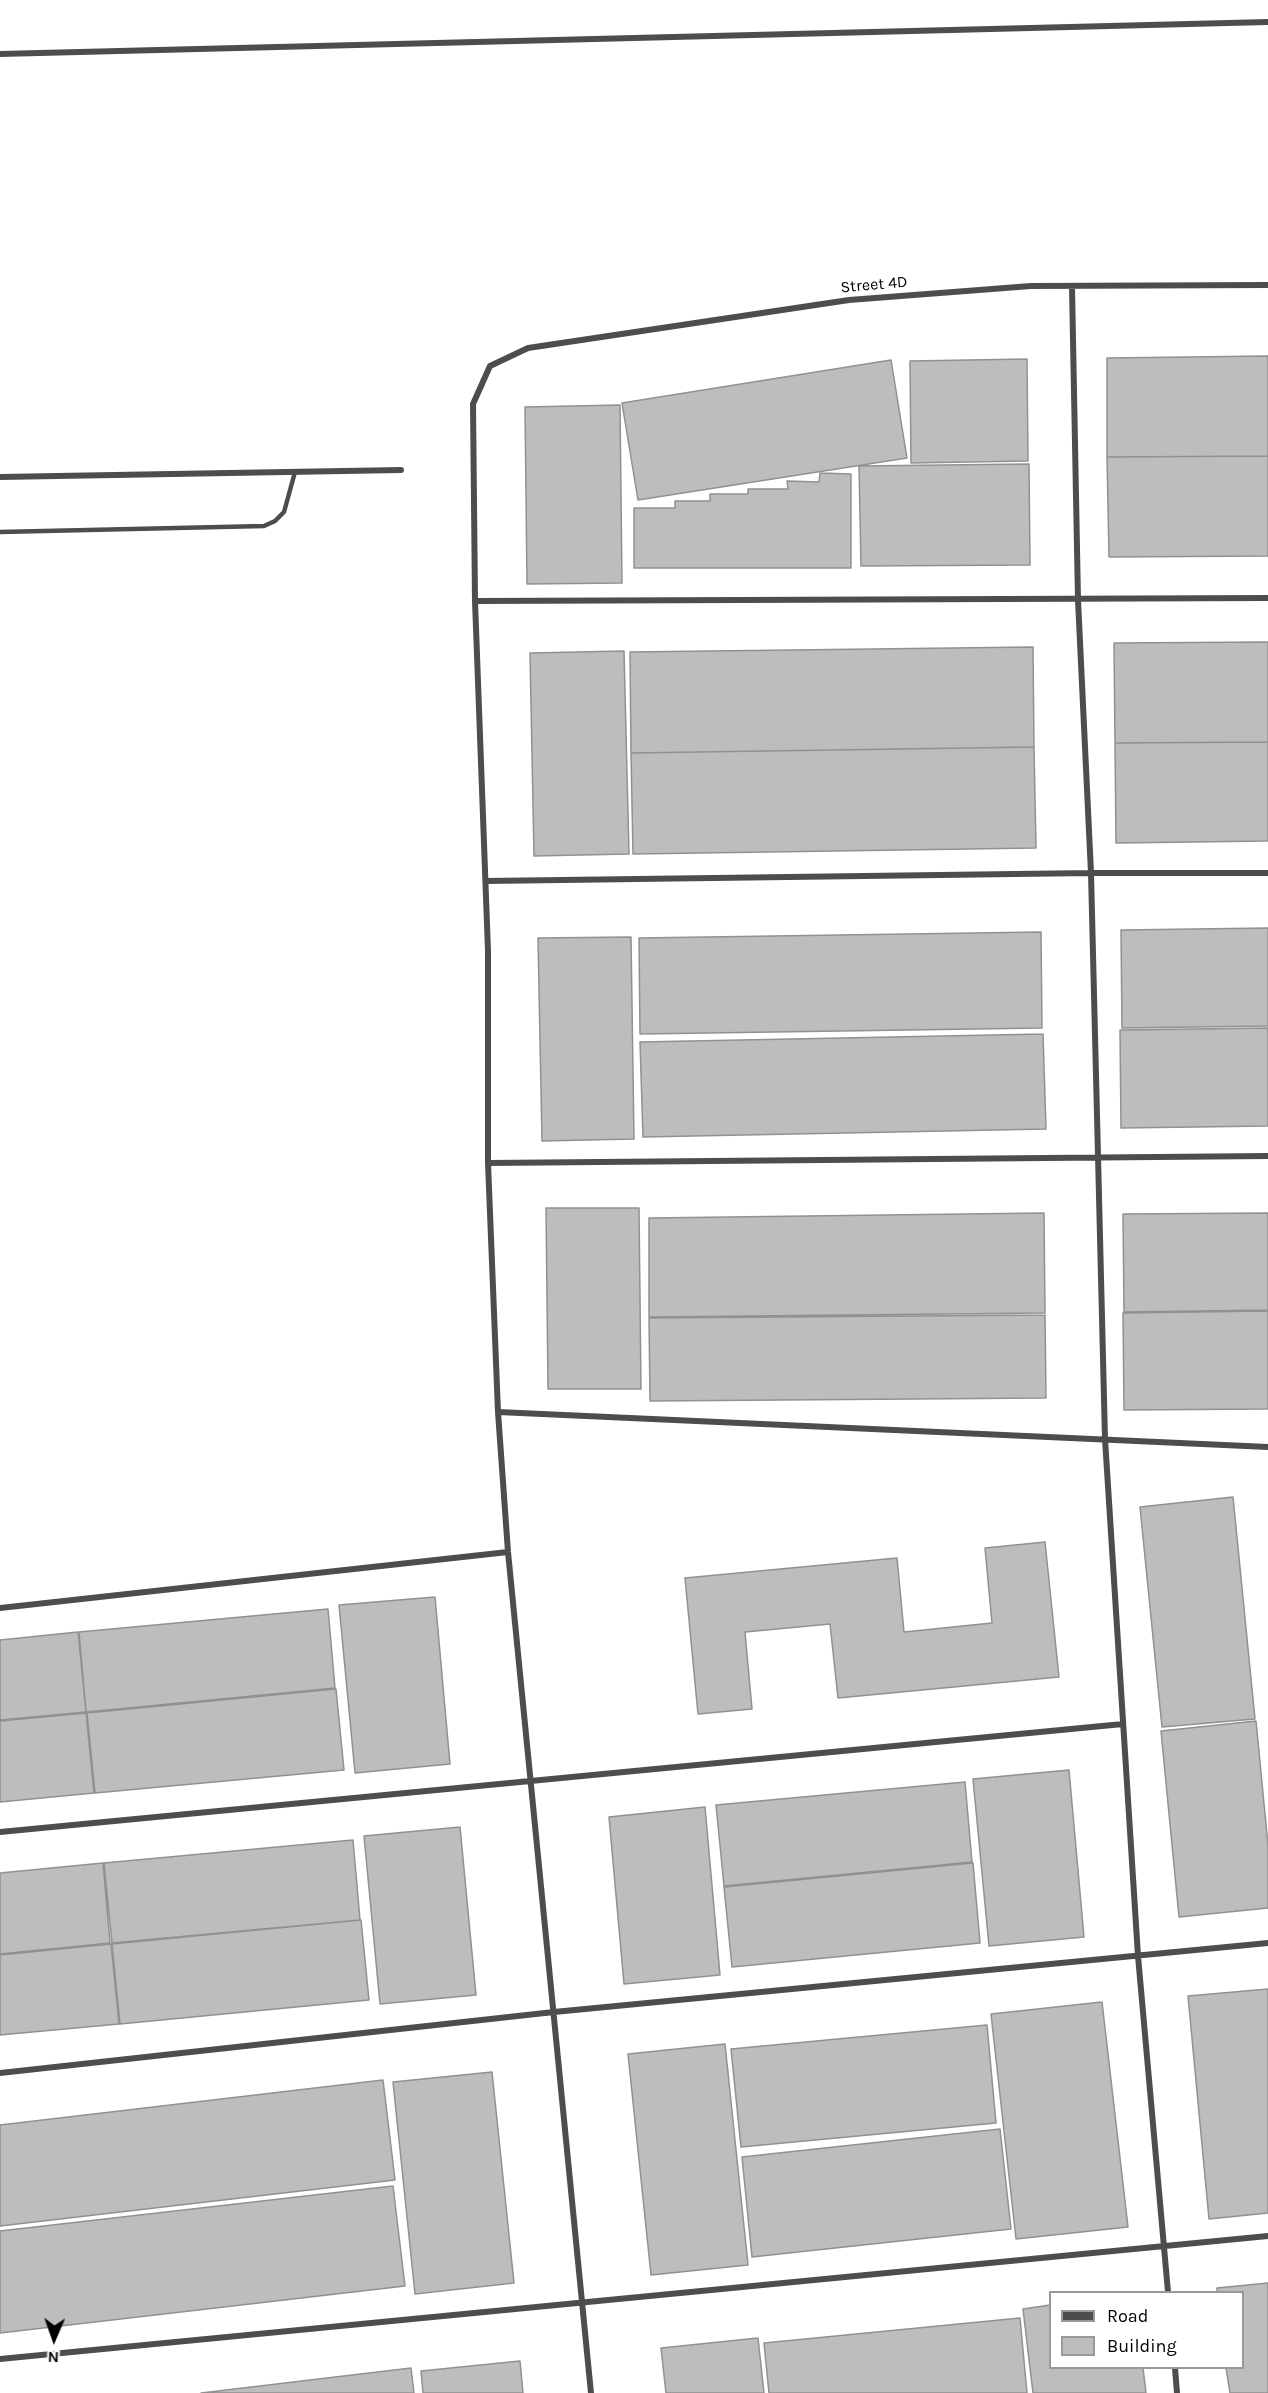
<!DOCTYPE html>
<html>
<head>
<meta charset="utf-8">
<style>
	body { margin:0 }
	#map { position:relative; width:1268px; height:2393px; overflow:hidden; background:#fff; font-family:Karla,sans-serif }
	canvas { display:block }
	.legend { position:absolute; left:1049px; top:2291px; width:195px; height:78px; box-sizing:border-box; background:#fff; border:2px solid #999; margin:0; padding:8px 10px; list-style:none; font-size:18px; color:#000 }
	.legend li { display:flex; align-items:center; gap:12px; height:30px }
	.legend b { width:30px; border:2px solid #999 }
	.north { position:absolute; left:24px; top:2309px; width:60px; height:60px; -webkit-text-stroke:4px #fff; paint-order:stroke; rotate:182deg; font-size:16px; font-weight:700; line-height:24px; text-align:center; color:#000 }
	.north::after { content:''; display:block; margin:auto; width:21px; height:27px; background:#000; clip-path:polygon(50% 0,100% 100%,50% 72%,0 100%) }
</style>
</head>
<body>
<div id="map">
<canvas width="1268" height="2393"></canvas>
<ul class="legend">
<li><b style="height:8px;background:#4d4d4d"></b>Road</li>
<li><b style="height:16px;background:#bdbdbd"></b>Building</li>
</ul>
<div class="north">N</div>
</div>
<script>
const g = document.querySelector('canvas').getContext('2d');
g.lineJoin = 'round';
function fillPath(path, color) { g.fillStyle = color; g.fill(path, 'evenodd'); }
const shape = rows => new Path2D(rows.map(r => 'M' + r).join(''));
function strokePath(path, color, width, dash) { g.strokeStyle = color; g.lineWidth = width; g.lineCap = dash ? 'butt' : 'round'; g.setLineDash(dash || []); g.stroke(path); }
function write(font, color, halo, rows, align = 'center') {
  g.font = font + ' Karla,sans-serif'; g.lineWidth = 4.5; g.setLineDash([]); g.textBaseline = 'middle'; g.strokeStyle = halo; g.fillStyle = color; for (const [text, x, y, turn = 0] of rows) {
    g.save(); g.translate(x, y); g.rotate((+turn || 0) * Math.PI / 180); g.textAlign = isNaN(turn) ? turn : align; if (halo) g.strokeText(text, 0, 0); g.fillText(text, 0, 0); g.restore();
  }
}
const building = shape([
	[1268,356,1268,456,1107,457,1107,358,1268,356],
	[1027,359,1028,461,911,463,910,361,1027,359],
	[891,360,907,458,638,500,622,403,891,360],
	[620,405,622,583,527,584,525,407,620,405],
	[1268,456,1268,556,1109,557,1107,457,1268,456],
	[1029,464,1030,565,861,566,859,466,1029,464],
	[820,473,851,474,851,568,634,568,634,508,675,508,675,501,710,501,710,494,748,494,748,489,788,489,787,481,819,482,820,473],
	[1268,642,1268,742,1115,743,1114,643,1268,642],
	[1033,647,1034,747,631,753,630,652,1033,647],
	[624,651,629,854,534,856,530,653,624,651],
	[1268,742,1268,841,1116,843,1115,743,1268,742],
	[1034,747,1036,848,633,854,631,753,1034,747],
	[1268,928,1268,1026,1122,1028,1121,930,1268,928],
	[1041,932,1042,1028,640,1034,639,938,1041,932],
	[631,937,634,1139,542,1141,538,938,631,937],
	[1268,1028,1268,1126,1121,1128,1120,1030,1268,1028],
	[1043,1034,1046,1129,643,1137,640,1042,1043,1034],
	[546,1208,639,1208,641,1389,548,1389,546,1208],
	[1044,1213,1045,1313,649,1317,649,1218,1044,1213],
	[1268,1213,1268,1310,1124,1312,1123,1214,1268,1213],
	[1268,1311,1268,1409,1124,1410,1123,1313,1268,1311],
	[1045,1315,1046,1398,650,1401,649,1318,1045,1315],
	[1233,1497,1255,1719,1162,1727,1140,1507,1233,1497],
	[1045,1542,1059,1677,838,1698,830,1624,745,1632,752,1709,698,1714,685,1578,897,1558,904,1632,992,1623,985,1548,1045,1542],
	[435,1597,450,1764,355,1773,339,1605,435,1597],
	[328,1609,335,1688,86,1712,79,1632,328,1609],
	[78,1632,86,1712,0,1720,0,1640,78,1632],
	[336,1689,344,1770,95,1793,87,1713,336,1689],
	[86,1713,94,1793,0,1802,0,1721,86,1713],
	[1256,1721,1268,1845,1268,1908,1179,1917,1161,1731,1256,1721],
	[1069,1770,1084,1937,989,1946,973,1779,1069,1770],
	[965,1782,972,1862,724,1886,716,1805,965,1782],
	[705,1807,720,1975,624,1984,609,1817,705,1807],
	[460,1827,476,1995,380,2004,364,1836,460,1827],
	[353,1840,360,1920,112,1943,104,1863,353,1840],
	[103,1863,110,1943,0,1954,0,1873,103,1863],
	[973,1863,980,1943,732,1967,724,1887,973,1863],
	[361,1920,369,2000,120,2024,112,1944,361,1920],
	[111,1944,119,2024,0,2035,0,1955,111,1944],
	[1268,1989,1268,2213,1209,2219,1188,1996,1268,1989],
	[1102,2002,1128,2227,1016,2239,991,2014,1102,2002],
	[987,2025,996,2123,741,2147,731,2049,987,2025],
	[725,2044,748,2265,651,2275,628,2054,725,2044],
	[492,2072,514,2283,415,2294,393,2082,492,2072],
	[383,2080,395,2180,0,2226,0,2125,383,2080],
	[1000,2129,1011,2229,752,2257,742,2157,1000,2129],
	[393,2186,405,2286,0,2333,0,2231,393,2186],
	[1268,2283,1268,2393,1230,2393,1226,2368,1242,2368,1242,2292,1217,2292,1217,2288,1268,2283],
	[1050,2305,1050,2368,1143,2368,1146,2393,1033,2393,1023,2309,1050,2305],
	[1020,2318,1027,2393,769,2393,764,2343,1020,2318],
	[758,2338,764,2393,666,2393,661,2348,758,2338],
	[520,2361,523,2393,423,2393,421,2371,520,2361],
	[411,2368,414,2393,201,2393,411,2368]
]);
const service = shape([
	[0,532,264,526,275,521,284,512,295,472]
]);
const minor = shape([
	[0,54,1268,22],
	[1072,287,1078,600,1091,873,1105,1439,1138,1956,1168,2292],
	[0,477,401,470],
	[475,601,1268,598],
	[486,881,1091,873,1268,873],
	[488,1163,1268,1156],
	[498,1412,1268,1447],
	[0,1608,508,1552],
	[0,1832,1123,1724],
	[0,2073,554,2012,1268,1943],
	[0,2359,1268,2236],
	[1175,2368,1177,2393],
	[591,2393,508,1552,498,1412,488,1163,488,951,475,601,473,404,490,366,528,348,849,300,1031,286,1268,285]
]);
const streetNames = [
	["Street 4D",874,285,-5]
];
fillPath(building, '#bdbdbd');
strokePath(building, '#919191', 1.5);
strokePath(service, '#4d4d4d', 4.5);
strokePath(minor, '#4d4d4d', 6);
write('16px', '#000', '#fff', streetNames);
</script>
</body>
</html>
